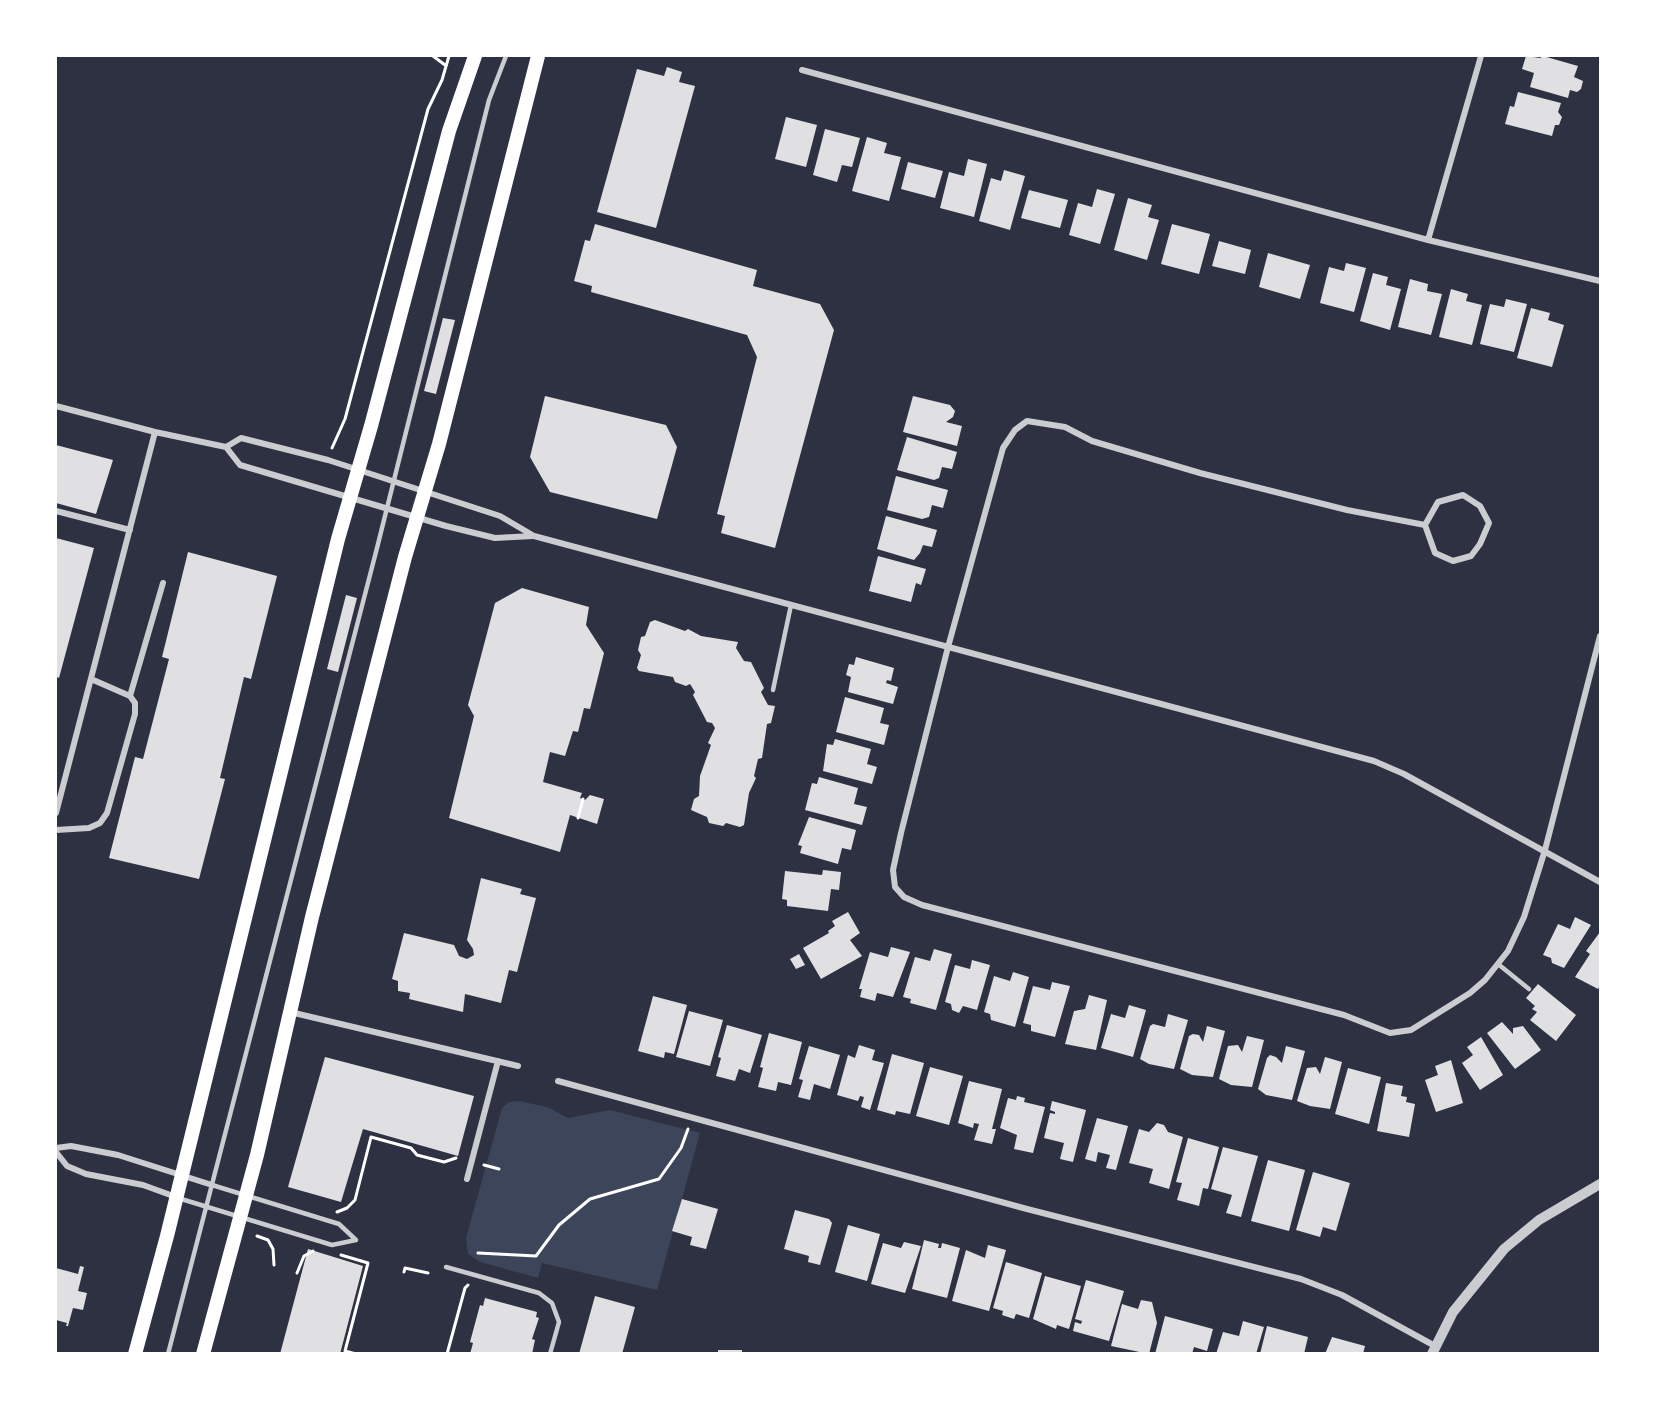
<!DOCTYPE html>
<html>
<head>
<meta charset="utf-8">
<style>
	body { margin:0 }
	#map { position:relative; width:1656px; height:1409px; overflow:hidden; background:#2d3142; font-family:"DM Sans",sans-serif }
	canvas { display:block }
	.frame { position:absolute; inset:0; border:57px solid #fff; pointer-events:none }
</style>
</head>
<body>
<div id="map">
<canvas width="1656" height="1409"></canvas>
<div class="frame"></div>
</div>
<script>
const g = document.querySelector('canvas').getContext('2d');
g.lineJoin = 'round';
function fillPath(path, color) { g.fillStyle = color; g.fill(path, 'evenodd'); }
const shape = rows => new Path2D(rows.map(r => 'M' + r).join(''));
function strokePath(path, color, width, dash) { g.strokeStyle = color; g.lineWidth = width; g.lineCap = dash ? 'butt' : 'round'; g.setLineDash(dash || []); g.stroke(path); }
const green = shape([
	[519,1101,547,1107,568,1118,610,1110,700,1133,657,1290,542,1263,538,1278,480,1262,468,1254,466,1238,502,1108,509,1102]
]);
const building = shape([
	[1526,56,1540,58,1543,56,1578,66,1574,77,1583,81,1581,89,1577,92,1570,90,1568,98,1530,87,1534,73,1522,69],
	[667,67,682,72,679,82,695,86,656,228,597,212,637,69,664,76],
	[1518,92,1561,103,1558,112,1562,117,1559,125,1555,125,1552,136,1505,124,1510,106,1514,107],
	[786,117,817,125,806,167,775,159],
	[825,129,860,138,852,167,842,165,837,182,813,175],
	[867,137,887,143,884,153,901,157,889,201,852,191],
	[968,159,987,164,974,217,940,208,949,172,964,176],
	[908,162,943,171,935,198,901,189],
	[1004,170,1025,176,1010,230,979,221,991,178,1001,181],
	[1097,189,1115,194,1100,244,1069,235,1078,203,1092,207],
	[1029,190,1068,200,1060,228,1021,218],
	[1128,198,1152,205,1148,217,1159,220,1147,260,1114,250],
	[595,224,757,270,753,286,820,304,834,330,775,548,721,533,725,516,717,514,757,357,747,335,591,292,592,286,574,281,585,240,590,241],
	[1172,224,1210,234,1199,274,1161,264],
	[1219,241,1251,250,1245,274,1212,266],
	[1268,253,1310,265,1300,299,1259,287],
	[1346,263,1366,268,1354,312,1320,303,1329,267,1344,271],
	[1373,273,1388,277,1386,285,1401,289,1390,330,1360,321],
	[1410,279,1428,284,1427,291,1442,294,1431,335,1398,327],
	[1451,289,1468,294,1466,301,1482,305,1472,345,1439,337],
	[1506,299,1527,304,1514,352,1480,344,1490,304,1504,307],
	[1531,308,1550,313,1548,320,1564,325,1552,367,1517,358],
	[443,318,455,320,436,394,424,391],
	[545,396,666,425,677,447,657,519,550,492,530,457],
	[913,396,950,405,955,411,953,417,946,422,962,426,957,446,903,432],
	[907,437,957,452,952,469,942,467,939,478,934,480,897,470],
	[56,445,113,460,96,514,56,503],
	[896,476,948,490,943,508,932,505,929,517,922,519,887,510],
	[886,516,937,530,932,547,923,545,920,553,914,560,877,549],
	[56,538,94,548,59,678,56,677],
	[188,552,277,576,251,679,244,677,220,778,225,779,199,879,109,858,135,757,143,759,169,659,162,657],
	[878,556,926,569,921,585,916,583,911,602,869,591],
	[522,588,589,607,586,625,604,653,590,709,584,708,578,732,573,731,565,756,550,752,543,782,582,793,580,798,585,800,590,795,604,799,597,824,570,815,560,852,449,818,474,716,468,705,495,603],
	[346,595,357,598,338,672,327,669],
	[655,620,685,631,688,629,701,636,738,642,736,648,744,661,751,662,764,688,761,692,768,705,775,706,771,723,767,724,762,758,758,759,754,776,756,778,749,793,744,825,740,827,726,823,723,826,709,823,707,817,691,810,694,799,699,796,700,776,711,745,708,743,715,728,712,723,707,722,693,695,695,692,690,684,686,686,675,682,673,677,639,671,637,668,641,655,638,650,641,637,645,636,650,622],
	[856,657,894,668,891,681,887,680,886,683,898,687,893,704,848,692,851,677,846,675,849,664,854,665],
	[845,697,884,708,880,723,889,725,884,745,836,732],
	[835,739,871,749,867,764,877,767,872,784,823,771,827,744,833,745],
	[819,777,858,788,854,804,867,807,862,825,805,810,812,783,817,784],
	[809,817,856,830,851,850,842,848,838,864,800,853,802,846,798,845],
	[823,870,841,872,839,890,831,889,828,911,787,906,787,900,782,899,785,871,822,875],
	[481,878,522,889,520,894,536,898,517,972,509,970,501,1003,465,994,463,1012,409,999,410,993,398,991,398,981,392,979,404,933,454,945,459,956,467,959,474,955,473,949,467,940],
	[848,912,860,933,850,940,862,956,821,979,803,948,829,933,828,931,835,926,832,921],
	[1575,917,1591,925,1564,968,1552,963,1551,958,1543,955,1558,924,1570,929],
	[1600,932,1600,986,1598,989,1575,977,1590,954,1586,951],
	[891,947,910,952,893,997,877,993,875,1001,860,997,862,989,859,989,870,952,888,957],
	[934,949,952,954,936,1010,910,1003,911,999,903,997,915,957,930,961],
	[799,954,805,965,796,969,790,959],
	[972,960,990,965,977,1010,963,1006,959,1013,952,1010,951,1004,945,1002,955,965,970,969],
	[1013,972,1029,977,1015,1027,991,1020,990,1014,984,1012,994,976,1010,981],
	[1052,982,1070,986,1055,1037,1031,1031,1031,1025,1023,1023,1033,986,1050,990],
	[1538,984,1576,1015,1556,1041,1530,1020,1537,1012,1532,1009,1535,1006,1526,998],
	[1089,995,1107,1000,1096,1050,1065,1044,1074,1011,1085,1009],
	[653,996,687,1005,674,1054,665,1052,664,1058,638,1051],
	[1129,1005,1146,1010,1133,1057,1101,1048,1111,1014,1125,1018],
	[689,1011,723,1020,710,1066,676,1057],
	[1168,1014,1188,1020,1174,1069,1149,1064,1140,1059,1150,1026,1153,1024,1165,1027],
	[1502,1022,1513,1034,1513,1028,1523,1026,1541,1050,1515,1069,1487,1033],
	[727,1025,762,1035,750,1073,739,1069,735,1081,716,1076,721,1058,718,1057],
	[1207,1026,1225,1031,1213,1077,1192,1075,1180,1069,1189,1036,1193,1034,1199,1035,1203,1042],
	[769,1033,802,1042,791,1085,778,1082,776,1091,758,1087,763,1068,760,1067],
	[1247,1036,1264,1040,1252,1087,1231,1085,1219,1079,1228,1046,1238,1045,1242,1052],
	[1481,1037,1503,1075,1480,1090,1462,1063,1473,1055,1467,1047],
	[859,1045,875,1050,872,1060,884,1063,870,1110,861,1107,864,1097,860,1096,858,1101,837,1095,848,1055,855,1058],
	[809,1046,840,1055,830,1089,814,1084,810,1100,798,1097,803,1080,799,1079],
	[1286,1046,1305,1051,1292,1100,1266,1095,1258,1089,1267,1058,1270,1055,1276,1057,1282,1063],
	[892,1054,924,1063,910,1114,896,1111,895,1115,877,1110],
	[325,1057,474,1096,458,1156,363,1129,341,1202,288,1187],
	[1325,1057,1342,1062,1330,1109,1310,1106,1297,1101,1307,1068,1316,1067,1320,1074],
	[1451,1060,1463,1103,1436,1112,1425,1080,1438,1075,1435,1066],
	[930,1067,963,1076,949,1125,916,1116],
	[1348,1068,1381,1077,1369,1124,1335,1114],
	[969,1081,1002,1089,992,1129,996,1129,992,1144,974,1140,979,1124,974,1123,973,1128,958,1123],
	[1386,1083,1403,1086,1401,1096,1407,1097,1406,1102,1415,1104,1409,1137,1377,1131],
	[1017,1096,1025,1098,1024,1102,1045,1107,1033,1153,1014,1149,1017,1135,1000,1128,1008,1098,1016,1100],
	[1052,1101,1086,1110,1073,1162,1060,1159,1064,1143,1044,1138,1050,1113,1055,1114,1055,1112,1050,1110],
	[1097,1118,1128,1126,1116,1170,1106,1168,1110,1155,1098,1152,1096,1162,1085,1159],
	[1157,1123,1164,1125,1168,1132,1183,1137,1169,1189,1149,1183,1153,1169,1129,1163,1139,1129,1149,1132],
	[1188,1138,1219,1147,1208,1189,1203,1188,1199,1206,1177,1200,1182,1183,1176,1182],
	[1223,1147,1258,1156,1241,1217,1226,1213,1232,1195,1211,1189],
	[1268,1160,1305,1170,1289,1231,1251,1221],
	[1313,1172,1350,1183,1336,1231,1323,1227,1320,1237,1296,1230],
	[682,1199,718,1209,706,1249,690,1245,692,1237,672,1231],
	[795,1210,829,1219,832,1223,820,1265,808,1262,809,1256,784,1249],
	[848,1225,880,1234,867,1281,835,1272],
	[924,1240,939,1244,938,1248,941,1248,942,1243,960,1248,947,1298,912,1289],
	[904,1242,921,1246,905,1293,871,1284,883,1243,901,1248],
	[988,1245,1006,1250,989,1311,952,1301,966,1250,985,1258],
	[308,1249,363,1266,340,1354,280,1354],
	[1006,1262,1042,1273,1029,1318,1016,1314,1014,1319,1002,1315,1003,1311,993,1308],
	[80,1266,84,1267,78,1291,87,1293,83,1310,73,1308,68,1326,66,1326,67,1323,56,1320,56,1268,78,1274],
	[1045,1276,1081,1286,1069,1329,1057,1325,1056,1329,1033,1319],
	[1086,1280,1124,1291,1109,1341,1073,1331,1075,1322,1081,1324,1082,1321,1075,1319],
	[595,1296,635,1307,622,1354,579,1354],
	[485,1298,537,1312,536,1317,539,1318,532,1339,535,1340,532,1354,470,1354,473,1343,470,1342,480,1305,483,1306],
	[1141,1300,1152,1302,1157,1323,1149,1354,1111,1346,1122,1304,1138,1309],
	[1165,1316,1213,1329,1207,1351,1194,1347,1192,1354,1155,1354],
	[1243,1321,1264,1327,1256,1354,1216,1354,1223,1332,1239,1336],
	[1267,1326,1308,1337,1304,1354,1260,1354],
	[1332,1337,1365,1346,1363,1354,1325,1354],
	[718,1350,742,1350,742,1354,718,1354]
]);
const path = shape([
	[433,56,445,65],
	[332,448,345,419,428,109,442,80,449,56],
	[578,818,583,799],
	[484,1165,499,1169],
	[337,1212,347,1208,355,1200,371,1137,411,1148,417,1155,444,1162,456,1158],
	[257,1236,268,1240,273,1249,274,1265],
	[478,1253,536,1256,559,1225,590,1199,659,1179,681,1148,688,1129],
	[341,1255,368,1263,345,1351,356,1354],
	[404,1272,405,1268,428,1273],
	[297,1273,304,1256,313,1251],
	[447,1354,465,1288,468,1285]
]);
const service = shape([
	[773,690,791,605],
	[1498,964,1529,989],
	[212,1185,339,1224,356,1240],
	[178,1198,332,1245,356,1240],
	[446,1267,539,1293,552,1303,559,1322,550,1354],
	[168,1354,377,548,489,100,506,56]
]);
const minor = shape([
	[802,70,1428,240,1600,281],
	[1428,240,1481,56],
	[56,406,155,432,226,447,240,465,446,526,495,538,533,536],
	[226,447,241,438,328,460,500,516,534,536,1374,761,1404,774,1600,882],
	[56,511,130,530],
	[1425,525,1438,502,1463,495,1480,506,1489,523,1480,544,1471,556,1453,561,1435,553,1425,525,1347,510,1200,473,1092,441,1065,427,1027,421,1015,430,1003,448,948,647,901,833,893,870,895,887,904,897,922,905,1344,1015,1390,1033,1411,1030,1470,993,1485,980,1508,951,1524,917,1545,850,1600,636],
	[130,696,163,583],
	[56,813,155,432],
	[56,830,89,828,100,823,107,813,135,714,135,703,130,696,91,679],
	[290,1012,518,1066],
	[558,1081,1027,1209,1301,1279,1342,1295,1435,1346],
	[56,1148,71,1146,118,1155,212,1185],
	[56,1152,67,1166,86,1174,143,1185,176,1197],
	[467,1179,498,1061]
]);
const tertiary = shape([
	[1432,1354,1453,1312,1504,1249,1539,1220,1600,1184]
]);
const primary = shape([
	[135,1354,167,1236,338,539,371,426,449,131,475,56],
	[203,1354,257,1155,312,917,405,557,439,444,538,56]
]);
fillPath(green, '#3c4559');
fillPath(building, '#e0e0e3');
strokePath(path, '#fff', 3);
strokePath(service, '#caccd0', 4.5);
strokePath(minor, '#caccd0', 6);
strokePath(tertiary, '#caccd0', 10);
strokePath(primary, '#fff', 14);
</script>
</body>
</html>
